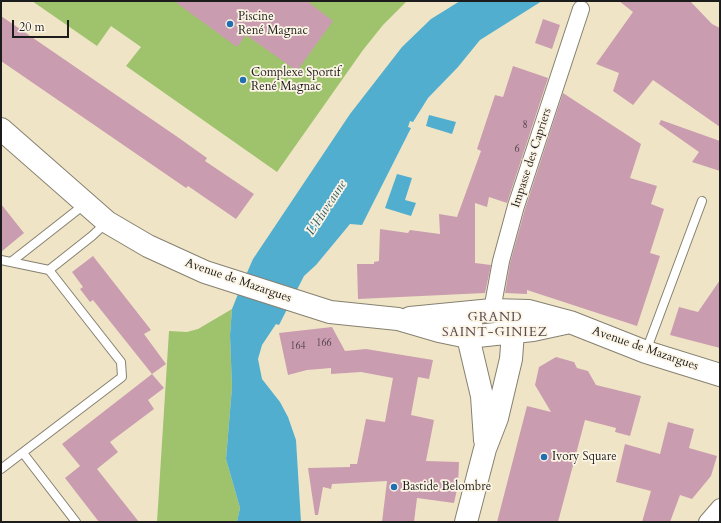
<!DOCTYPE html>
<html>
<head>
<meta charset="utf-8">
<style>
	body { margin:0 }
	#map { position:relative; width:721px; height:523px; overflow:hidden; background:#efe5c6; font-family:Cardo,serif }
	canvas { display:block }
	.frame { position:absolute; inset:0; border:2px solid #1c1c1c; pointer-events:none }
	.scale { position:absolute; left:12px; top:20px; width:57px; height:18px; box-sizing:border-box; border:2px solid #1c1c1c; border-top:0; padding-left:5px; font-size:12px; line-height:14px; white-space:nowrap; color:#1c1c1c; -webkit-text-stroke:3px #fcf5e5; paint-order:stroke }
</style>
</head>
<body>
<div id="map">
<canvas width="721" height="523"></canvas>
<div class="frame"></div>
<div class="scale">20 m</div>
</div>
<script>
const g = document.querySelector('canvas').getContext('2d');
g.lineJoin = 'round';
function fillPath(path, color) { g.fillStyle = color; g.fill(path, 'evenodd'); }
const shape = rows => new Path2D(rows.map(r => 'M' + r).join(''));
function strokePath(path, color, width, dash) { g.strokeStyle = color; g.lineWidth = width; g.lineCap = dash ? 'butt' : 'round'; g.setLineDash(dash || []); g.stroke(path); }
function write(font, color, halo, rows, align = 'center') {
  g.font = font + ' Cardo,serif'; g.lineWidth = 3.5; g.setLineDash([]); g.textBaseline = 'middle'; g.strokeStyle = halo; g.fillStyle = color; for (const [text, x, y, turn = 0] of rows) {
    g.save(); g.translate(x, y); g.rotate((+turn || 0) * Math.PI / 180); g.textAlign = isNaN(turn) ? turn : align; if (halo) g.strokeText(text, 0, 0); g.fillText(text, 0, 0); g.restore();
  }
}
const green = shape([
	[32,1,407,1,383,25,363,50,277,172,126,66,141,47,111,26,97,46],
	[232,309,230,335,232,387,226,459,240,508,237,522,157,522,169,331,187,332,198,329]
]);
const water = shape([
	[460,1,542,1,480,40,458,67,428,98,413,122,410,121,408,127,411,128,362,225,350,224,316,265,304,276,279,325,276,324,262,345,258,359,262,379,280,402,288,417,296,440,301,522,237,522,240,508,226,459,232,387,230,335,232,309,242,284,253,259,350,114,402,47,431,19],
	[429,115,456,122,452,134,426,126],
	[397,174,412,178,405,200,416,203,411,216,385,208]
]);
const building = shape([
	[174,1,307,1,333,21,297,71,246,35,237,47],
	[619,1,690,1,712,24,720,28,720,127,653,80,633,105,613,91,619,73,596,64,633,12],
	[1,16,179,138,207,158,205,161,254,194,236,219,188,186,186,188,1,61],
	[543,19,560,25,552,49,535,43],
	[513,66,548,78,507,203,489,197,487,207,475,203,475,263,491,265,485,293,358,299,357,264,374,264,374,262,379,261,380,229,408,233,410,230,440,234,439,214,457,217,481,151,477,149,495,95,503,97],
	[563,93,641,144,630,178,657,186,651,204,664,209,650,253,660,256,637,326,527,290,527,294,505,293,510,263,525,209],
	[661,120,720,141,720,171,692,162,699,152,659,124],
	[1,204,24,233,1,252],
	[93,256,151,330,144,334,166,364,152,374,93,300,90,302,80,289,83,287,72,272],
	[720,280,720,348,670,335,679,307,698,312],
	[332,327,345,351,366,349,433,360,429,379,418,377,411,415,434,420,426,461,459,462,458,485,454,503,417,498,414,522,382,522,387,481,332,484,331,489,323,487,318,515,315,515,308,468,350,467,350,464,357,464,366,419,385,422,393,378,361,372,331,374,331,368,307,370,288,375,279,333],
	[556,357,574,362,577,368,588,371,596,385,641,396,630,436,615,432,616,428,585,420,558,522,497,522,527,406,551,412,535,385,539,367],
	[152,374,164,388,148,400,154,409,110,442,118,452,97,469,139,522,99,522,65,478,80,466,62,444],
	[668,422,694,429,689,448,717,456,711,476,692,499,680,495,670,522,642,522,651,491,616,482,625,444,660,454]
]);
const lane = shape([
	[1,260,49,270,121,362,122,377,1,469],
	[11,262,85,204],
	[49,270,92,236,107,222],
	[646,351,702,201],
	[23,453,76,522]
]);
const street = shape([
	[492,310,501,261,516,206,581,9],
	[707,522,720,507]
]);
const secondary = shape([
	[1,129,107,222,148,246,205,272,330,312,398,319,439,331,468,337,533,330,570,322],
	[410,318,492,310,529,311,570,322,646,352,720,375],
	[471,323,467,328,468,337,482,396,485,440],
	[466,522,485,449,497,418,511,359,513,332,511,324,506,320]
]);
const markers = [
	[230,24,4,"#1f6fb2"],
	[243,80,4,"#1f6fb2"],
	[544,457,4,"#1f6fb2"],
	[394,487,4,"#1f6fb2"]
];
const numberNames = [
	["8",525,126],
	["6",517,150],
	["166",324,344],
	["164",298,347]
];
const poiNames = [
	["Piscine",238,17],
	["René Magnac",238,31],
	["Complexe Sportif",251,73],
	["René Magnac",251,87],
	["Ivory Square",552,457],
	["Bastide Belombre",402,487]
];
const streetNames = [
	["Impasse des Capriers",532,158,-72],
	["Avenue de Mazargues",238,281,19],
	["Avenue de Mazargues",645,349,19]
];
const waterNames = [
	["L'Huveaune",327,208,-57]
];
const neighbourhoodNames = [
	["GRAND",495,318],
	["SAINT-GINIEZ",495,333]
];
fillPath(green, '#9fc36d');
fillPath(water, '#51aecf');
fillPath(building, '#ca9cb0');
strokePath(lane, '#868071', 10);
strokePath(street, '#868071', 18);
strokePath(secondary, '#868071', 24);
strokePath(lane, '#fff', 8);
strokePath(street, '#fff', 16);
strokePath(secondary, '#fff', 22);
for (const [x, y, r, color] of markers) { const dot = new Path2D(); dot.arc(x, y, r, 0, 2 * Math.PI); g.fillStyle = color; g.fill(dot); strokePath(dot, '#fcf5e5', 1.5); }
write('10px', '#483c41', null, numberNames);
write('12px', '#1c1c1c', '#fcf5e5', poiNames, 'left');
write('12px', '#1c1c1c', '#fcf5e5', streetNames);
write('italic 13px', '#345e6d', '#fcf5e5', waterNames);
g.letterSpacing = '1px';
write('13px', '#594950', '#fcf5e5', neighbourhoodNames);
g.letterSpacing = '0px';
</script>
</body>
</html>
